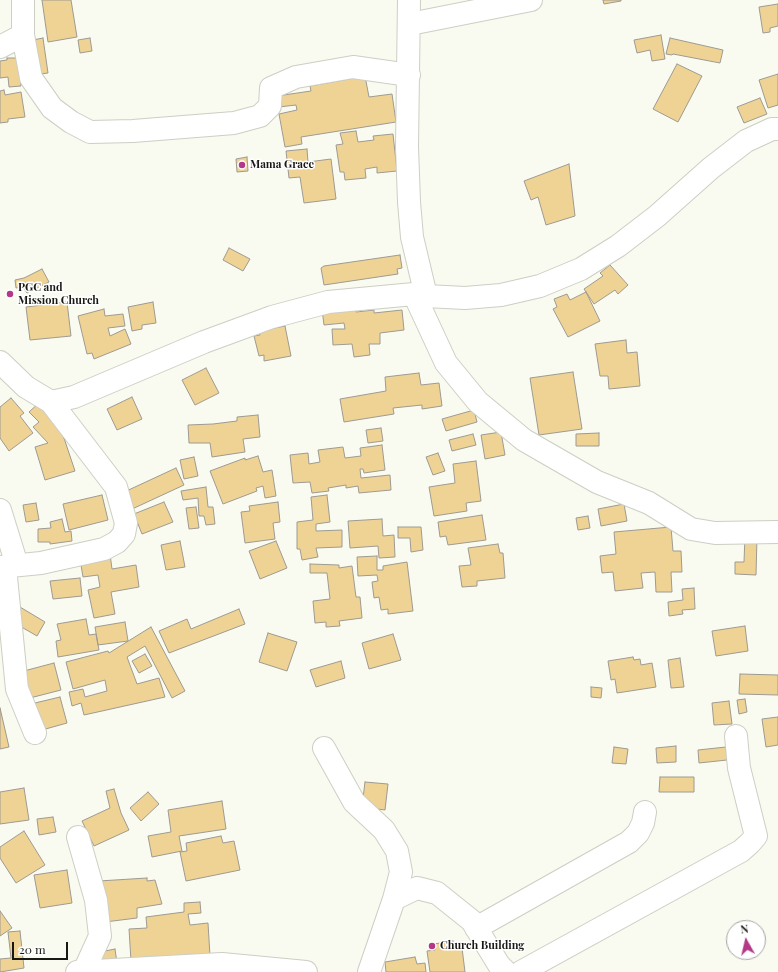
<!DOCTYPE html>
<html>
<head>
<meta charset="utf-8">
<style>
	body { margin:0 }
	#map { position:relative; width:778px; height:972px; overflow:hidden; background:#f9fbf0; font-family:"Playfair Display",serif }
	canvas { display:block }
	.north { position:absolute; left:726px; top:920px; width:40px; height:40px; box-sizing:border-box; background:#fff; border:1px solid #a3a3a1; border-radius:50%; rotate:352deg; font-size:11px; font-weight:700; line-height:16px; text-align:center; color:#181815 }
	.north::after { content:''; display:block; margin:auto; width:14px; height:18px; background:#b43788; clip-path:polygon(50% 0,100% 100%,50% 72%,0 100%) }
	.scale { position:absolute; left:12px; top:942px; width:56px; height:18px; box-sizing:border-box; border:2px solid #181815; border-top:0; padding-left:5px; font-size:12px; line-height:14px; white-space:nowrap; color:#181815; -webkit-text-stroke:3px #fff; paint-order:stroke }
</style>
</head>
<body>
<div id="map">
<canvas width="778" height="972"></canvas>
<div class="north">N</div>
<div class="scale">20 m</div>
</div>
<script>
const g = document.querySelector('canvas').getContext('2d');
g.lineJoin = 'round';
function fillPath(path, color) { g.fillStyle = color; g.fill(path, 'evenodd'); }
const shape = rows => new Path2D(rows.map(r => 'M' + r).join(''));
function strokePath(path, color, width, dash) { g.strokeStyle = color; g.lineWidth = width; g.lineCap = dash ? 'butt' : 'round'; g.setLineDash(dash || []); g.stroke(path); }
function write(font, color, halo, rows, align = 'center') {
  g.font = font + ' "Playfair Display",serif'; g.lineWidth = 3; g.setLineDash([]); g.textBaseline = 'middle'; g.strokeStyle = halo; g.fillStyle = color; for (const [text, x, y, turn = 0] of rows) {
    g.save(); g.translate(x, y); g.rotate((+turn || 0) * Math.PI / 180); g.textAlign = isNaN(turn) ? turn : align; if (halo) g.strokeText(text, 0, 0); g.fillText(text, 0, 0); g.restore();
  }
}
const building = shape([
	[42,0,71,0,77,37,48,42,42,0],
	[603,0,621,0,621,1,604,4,603,0],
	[778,4,778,26,770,28,770,32,763,33,759,7,778,4],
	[661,35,665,59,652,61,650,50,637,53,634,40,661,35],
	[43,38,48,73,33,75,28,41,43,38],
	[90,38,92,51,80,53,78,40,90,38],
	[670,38,723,50,720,63,673,54,672,55,666,54,670,38],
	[7,58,19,58,21,86,9,87,8,77,0,78,0,61,7,60,7,58],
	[677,64,702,76,678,122,653,109,677,64],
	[778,74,778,105,768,108,759,80,778,74],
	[365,76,369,97,392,94,396,122,301,137,302,144,285,147,279,114,297,110,296,105,279,107,277,96,311,91,310,86,365,76],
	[4,90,5,95,21,92,25,117,8,119,8,122,0,123,0,91,4,90],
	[760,98,767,114,744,123,737,107,760,98],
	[356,131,358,142,374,140,373,136,393,134,397,171,377,173,377,167,365,169,366,178,345,180,344,172,340,172,336,145,343,144,340,133,356,131],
	[307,149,308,162,331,159,336,199,304,203,300,177,289,178,286,151,307,149],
	[247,157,248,171,237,172,236,159,247,157],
	[569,164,575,216,546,225,538,197,531,200,524,181,569,164],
	[229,248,250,259,243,271,223,260,229,248],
	[400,255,402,268,397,269,398,274,324,285,321,268,324,266,400,255],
	[610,265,628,285,618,294,615,290,594,304,584,289,603,276,600,273,610,265],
	[42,269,49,282,27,293,23,287,16,288,15,280,24,278,42,269],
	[586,292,600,321,568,337,553,309,557,307,554,299,567,294,570,300,586,292],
	[67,302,71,336,30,340,26,307,67,302],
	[153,302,156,323,142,325,142,329,132,331,128,307,153,302],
	[356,306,356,312,374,310,374,313,402,310,404,330,380,333,380,344,369,344,370,355,354,357,352,344,333,345,332,329,345,329,344,323,324,325,322,309,356,306],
	[104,309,105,316,123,314,125,326,108,328,110,336,125,329,131,344,94,359,92,353,87,354,78,316,104,309],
	[285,326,291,356,264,361,264,355,259,356,254,336,260,335,259,331,285,326],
	[626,340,627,353,637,352,640,386,609,389,608,376,600,376,595,344,626,340],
	[206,368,219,393,195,405,182,380,206,368],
	[573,372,582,429,539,435,530,378,573,372],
	[419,373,421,385,439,383,442,406,422,409,422,405,393,408,394,414,344,422,340,399,386,391,385,377,419,373],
	[132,397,142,419,117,430,107,409,132,397],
	[11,398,24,413,20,416,33,433,9,451,0,438,0,407,11,398],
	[40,402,69,432,63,438,64,438,75,471,45,480,35,447,48,443,33,427,39,422,29,412,40,402],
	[474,410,477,422,446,431,442,419,474,410],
	[258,415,260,437,243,439,245,452,212,457,210,443,189,443,188,425,213,424,237,421,237,417,258,415],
	[381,428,383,441,368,443,366,430,381,428],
	[501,432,505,455,485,459,481,435,501,432],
	[599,433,599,446,576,446,576,434,599,433],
	[473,434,476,445,452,451,449,440,473,434],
	[382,445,385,470,364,473,363,469,360,469,361,478,390,475,391,490,359,493,358,486,346,488,346,485,328,488,329,491,312,493,310,482,293,483,290,455,308,453,309,464,320,462,318,450,343,447,345,458,361,456,360,448,382,445],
	[438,453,445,471,433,475,426,457,438,453],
	[258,456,263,472,272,470,276,496,265,498,263,486,256,488,257,491,223,504,210,471,245,458,245,460,258,456],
	[194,457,198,476,184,479,180,460,194,457],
	[476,461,481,501,466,503,467,511,434,516,429,487,455,483,453,464,476,461],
	[176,468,184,485,130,510,122,493,176,468],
	[206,487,208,507,213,507,215,524,206,525,204,516,199,516,198,498,183,500,181,491,206,487],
	[102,495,108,520,69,530,63,504,102,495],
	[327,495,330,522,316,524,316,531,342,530,342,547,316,548,318,557,302,560,300,549,297,549,297,522,313,520,311,497,327,495],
	[164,502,173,522,142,534,134,514,164,502],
	[278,502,280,522,273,523,275,539,245,543,241,512,250,511,249,506,278,502],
	[36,503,39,520,26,522,23,505,36,503],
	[624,504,627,521,601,526,598,509,624,504],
	[196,507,199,528,189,529,186,508,196,507],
	[482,515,486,540,448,545,446,536,440,537,438,522,482,515],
	[588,516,590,528,578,530,576,518,588,516],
	[62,519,65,532,71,531,72,541,50,544,50,542,38,542,38,529,51,528,50,522,62,519],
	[382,519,383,536,394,535,395,557,379,558,378,546,350,548,348,521,382,519],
	[398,527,421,527,423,550,411,552,410,538,398,538,398,527],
	[671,527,673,551,681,551,682,572,671,572,672,592,656,592,655,572,641,573,643,588,615,591,613,572,602,573,600,556,616,554,614,532,671,527],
	[745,536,757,537,756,575,735,574,735,562,744,562,745,536],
	[180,541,185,567,166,570,161,545,180,541],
	[276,541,287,568,260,579,249,551,276,541],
	[498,544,500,553,503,553,505,578,477,581,477,586,462,587,459,566,471,565,468,548,498,544],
	[110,554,112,569,136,565,139,587,111,592,115,614,94,618,88,590,100,587,98,575,83,577,80,559,110,554],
	[377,556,377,570,383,570,383,566,407,562,413,611,388,614,388,609,381,610,379,597,374,598,372,582,378,581,377,575,358,576,357,557,377,556],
	[310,564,339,565,339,568,352,566,356,597,360,597,362,618,339,621,340,626,326,627,326,622,315,623,313,601,330,599,327,573,310,573,310,564],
	[80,578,82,596,53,599,50,581,80,578],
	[694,588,695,609,682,610,683,614,669,616,668,602,683,600,682,589,694,588],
	[20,607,45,622,37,636,11,621,20,607],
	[239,609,245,624,169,653,159,631,187,619,191,629,239,609],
	[86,619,89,635,96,634,99,650,58,657,56,641,61,640,57,624,86,619],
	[125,622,128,641,98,645,95,627,125,622],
	[745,626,748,651,716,656,712,631,745,626],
	[151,627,185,691,172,698,145,646,127,657,137,684,159,678,165,697,84,715,81,703,72,706,69,692,83,689,85,697,107,691,105,680,73,689,66,662,108,651,109,653,151,627],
	[268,633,297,642,287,671,259,662,268,633],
	[393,634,401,660,369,669,362,643,393,634],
	[145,654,152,666,139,673,132,661,145,654],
	[633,657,634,660,640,659,641,665,652,663,656,687,617,693,615,679,611,680,608,661,633,657],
	[680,658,684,687,671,688,668,660,680,658],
	[341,661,345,678,316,687,310,670,341,661],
	[54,663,61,690,26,699,20,672,54,663],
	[740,674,778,675,778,695,739,694,740,674],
	[591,687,602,688,601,698,591,697,591,687],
	[60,697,67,723,42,730,35,703,60,697],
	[745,699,747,712,739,714,737,700,745,699],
	[729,701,732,724,714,725,712,703,729,701],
	[0,708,9,747,0,749,0,708],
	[778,717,778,745,766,747,762,719,778,717],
	[676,746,676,762,657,763,656,748,676,746],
	[614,747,628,749,626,764,612,763,614,747],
	[726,747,727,760,699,763,698,750,726,747],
	[660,777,694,777,694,792,659,792,660,777],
	[365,782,388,784,385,810,362,807,365,782],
	[24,788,29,820,0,824,0,792,24,788],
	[114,789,121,813,129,830,94,846,82,821,110,808,106,791,114,789],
	[148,792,159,804,141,821,130,808,148,792],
	[222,801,226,829,179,836,182,851,152,857,148,836,171,832,168,810,222,801],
	[53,817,56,832,39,835,37,819,53,817],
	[24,831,45,865,16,883,0,858,0,847,24,831],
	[221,836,223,843,234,841,240,870,186,881,180,852,187,851,186,843,221,836],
	[67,870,72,903,40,908,34,875,67,870],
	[147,878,147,881,155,880,162,904,137,908,137,918,105,922,99,881,147,878],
	[200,902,201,913,188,914,190,925,208,923,210,956,131,961,129,929,147,928,146,917,184,912,184,903,200,902],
	[0,911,12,928,0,936,0,911],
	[20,931,24,968,0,972,0,959,11,958,8,932,20,931],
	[453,941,454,949,462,948,465,972,430,972,427,951,435,950,434,944,453,941],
	[115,949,117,963,98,966,95,953,115,949],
	[415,957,417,964,425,963,426,972,386,972,385,962,415,957]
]);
const minor = shape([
	[23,0,23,35,31,78,52,108,71,122,90,132,133,131,234,123,260,116,270,106,271,88,296,77,353,67,409,75],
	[409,0,407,147,409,202,412,237,426,296],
	[410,24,531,0],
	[0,47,23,35],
	[414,294,446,363,478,402,524,440,597,482,649,503,691,529,715,533,778,532],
	[0,362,26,387,51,402,74,397,204,342,272,317,328,302,414,294,426,296,465,298,501,295,540,286,581,269,618,246,657,216,711,168,746,141,772,129,778,129],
	[0,510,17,565],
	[0,567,41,563,104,549,117,542,124,534,126,523,116,487,51,402],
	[5,567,17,689,35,733],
	[324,748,354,802,384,830,397,851,401,872,394,899,369,972],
	[78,837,96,900,100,936,84,971],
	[394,899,417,888,437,893,472,921,499,965,506,972],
	[476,928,629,842,638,833,643,823,645,812],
	[77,972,222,964,306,972],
	[521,972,741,851,750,843,756,836,739,768,736,736]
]);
const markers = [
	[242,165,4,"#b43788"],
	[10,294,4,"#b43788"],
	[432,946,4,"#b43788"]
];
const poiNames = [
	["Mama Grace",250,165],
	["PGC and",18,288],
	["Mission Church",18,301],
	["Church Building",440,946]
];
fillPath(building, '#efd395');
strokePath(building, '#9e9a91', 1);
strokePath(minor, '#cdcec4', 24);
strokePath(minor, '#fff', 22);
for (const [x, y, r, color] of markers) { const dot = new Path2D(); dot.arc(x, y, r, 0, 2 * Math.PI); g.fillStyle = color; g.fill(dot); strokePath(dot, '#fff', 1.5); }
write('bold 11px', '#181815', '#fff', poiNames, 'left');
</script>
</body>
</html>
